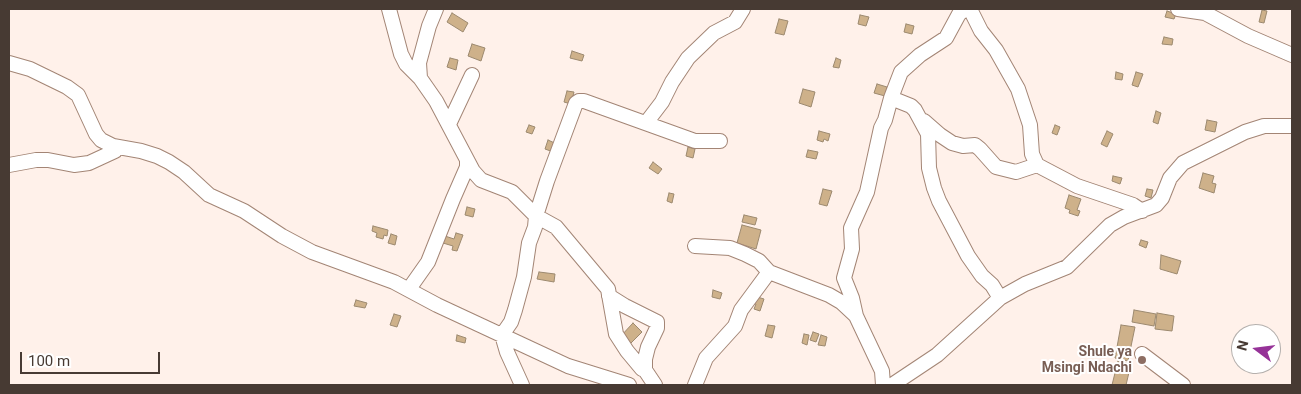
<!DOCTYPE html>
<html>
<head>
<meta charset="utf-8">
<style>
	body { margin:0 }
	#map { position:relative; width:1301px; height:394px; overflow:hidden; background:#fff1ea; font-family:Roboto,sans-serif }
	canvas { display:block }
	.frame { position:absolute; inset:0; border:10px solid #473a33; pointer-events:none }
	.north { position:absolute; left:1231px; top:324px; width:50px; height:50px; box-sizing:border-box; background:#fff; border:1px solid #b5b0ad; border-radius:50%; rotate:285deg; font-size:14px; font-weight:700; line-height:20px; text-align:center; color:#473a33 }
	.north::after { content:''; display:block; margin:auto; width:18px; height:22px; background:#963298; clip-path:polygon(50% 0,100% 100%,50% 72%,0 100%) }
	.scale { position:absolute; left:20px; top:352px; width:140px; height:22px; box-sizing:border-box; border:2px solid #473a33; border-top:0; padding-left:6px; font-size:15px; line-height:18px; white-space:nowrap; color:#473a33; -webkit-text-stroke:4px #fff; paint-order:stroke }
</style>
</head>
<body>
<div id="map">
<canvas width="1301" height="394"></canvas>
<div class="frame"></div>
<div class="north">N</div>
<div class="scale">100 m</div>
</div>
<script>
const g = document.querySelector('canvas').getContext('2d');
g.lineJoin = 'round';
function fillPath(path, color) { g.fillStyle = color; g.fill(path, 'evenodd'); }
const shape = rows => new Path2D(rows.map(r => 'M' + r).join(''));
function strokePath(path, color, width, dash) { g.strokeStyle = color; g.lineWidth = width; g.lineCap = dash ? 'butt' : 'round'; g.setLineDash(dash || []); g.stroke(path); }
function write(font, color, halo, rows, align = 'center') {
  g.font = font + ' Roboto,sans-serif'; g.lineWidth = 4; g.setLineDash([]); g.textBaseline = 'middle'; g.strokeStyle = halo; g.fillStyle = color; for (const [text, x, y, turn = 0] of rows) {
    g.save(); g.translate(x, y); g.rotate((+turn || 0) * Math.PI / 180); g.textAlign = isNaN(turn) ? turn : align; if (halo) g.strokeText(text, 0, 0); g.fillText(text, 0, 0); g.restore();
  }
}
const building = shape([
	[1262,10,1267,11,1264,23,1259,22,1262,10],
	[1167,11,1176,14,1174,19,1165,17,1167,11],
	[452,13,468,23,463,32,447,22,452,13],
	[860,15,869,17,866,26,858,24,860,15],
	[779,19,788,21,784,35,775,33,779,19],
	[906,24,914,26,912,34,904,32,906,24],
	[1164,37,1173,39,1172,45,1162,44,1164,37],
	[472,44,485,48,481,61,468,56,472,44],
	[572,51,584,55,582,61,570,58,572,51],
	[450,58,458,60,456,70,447,67,450,58],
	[836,58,841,60,839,68,833,67,836,58],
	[1116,72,1123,74,1122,80,1115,79,1116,72],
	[1136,72,1143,74,1138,87,1132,85,1136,72],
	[877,84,887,87,885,96,874,93,877,84],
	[803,89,815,92,811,107,799,103,803,89],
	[567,91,574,92,571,104,564,102,567,91],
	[1156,111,1161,113,1158,124,1153,122,1156,111],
	[1207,120,1217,122,1215,132,1205,130,1207,120],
	[529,125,535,127,532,134,526,132,529,125],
	[1055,125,1060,127,1057,135,1052,133,1055,125],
	[819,131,830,134,828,141,824,139,823,142,817,140,819,131],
	[1107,131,1113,134,1107,147,1101,144,1107,131],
	[548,140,559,145,556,153,545,149,548,140],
	[688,147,695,149,693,158,686,156,688,147],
	[808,150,818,152,816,159,806,157,808,150],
	[653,162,662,169,658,174,649,168,653,162],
	[1203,173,1214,176,1212,183,1216,184,1214,193,1199,188,1203,173],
	[1113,176,1122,178,1120,184,1112,181,1113,176],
	[823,189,832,191,827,206,819,204,823,189],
	[1147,189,1153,190,1151,198,1145,196,1147,189],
	[669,193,674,194,672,203,667,201,669,193],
	[1069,195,1081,199,1077,210,1080,211,1078,216,1069,213,1070,210,1065,208,1069,195],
	[467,207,475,209,473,217,465,215,467,207],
	[744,215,757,218,755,225,742,222,744,215],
	[742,225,761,230,756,249,737,243,742,225],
	[373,226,388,230,387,236,384,235,383,239,376,237,377,233,372,231,373,226],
	[456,233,463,235,457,251,452,250,453,246,443,243,445,236,454,239,456,233],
	[391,234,397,236,395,245,388,243,391,234],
	[1141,240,1148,242,1146,248,1139,245,1141,240],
	[1161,255,1181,261,1177,274,1160,269,1161,255],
	[539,272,555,274,554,282,537,279,539,272],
	[713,290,722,293,720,299,712,297,713,290],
	[754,296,764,299,760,311,754,309,756,304,752,303,754,296],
	[356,300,367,303,365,308,354,306,356,300],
	[1134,310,1156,314,1154,326,1132,322,1134,310],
	[1157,313,1174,316,1172,331,1155,329,1157,313],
	[394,314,401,316,397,327,390,325,394,314],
	[633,323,642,332,629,345,620,337,633,323],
	[768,325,775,326,772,338,765,336,768,325],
	[1121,325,1135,327,1128,361,1115,358,1121,325],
	[813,332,819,334,816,342,810,340,813,332],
	[804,334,809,335,807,345,802,343,804,334],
	[457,335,466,338,465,343,456,341,457,335],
	[821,335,827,337,825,346,818,345,821,335],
	[1118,361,1131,364,1126,385,1112,385,1118,361]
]);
const minor = shape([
	[389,9,401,54,406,64,420,78],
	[436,9,429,26,419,63,420,78,436,101,473,171,481,180,512,192,536,216,556,227,608,289,616,334,627,351,642,369,645,370,655,385],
	[965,9,959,14,946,38,920,55,901,72,891,98,911,106,915,110,928,134,929,168,934,188,939,201,968,256,982,276,992,285,1000,298],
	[970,9,981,31,996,50,1018,89,1030,125,1032,154,1037,165,1077,186,1133,205,1142,211],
	[1178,9,1205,13,1248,36,1292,55],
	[9,63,30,69,67,87,78,95,96,134,101,140,113,146,141,151,157,156,169,162,184,172,209,195,244,211,282,236,312,252,394,282,437,305,568,366,629,385],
	[924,121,940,135,952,143,963,146,975,145,980,149,996,167,1016,172,1037,165],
	[646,123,662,102,672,82,688,58,714,33,735,22,743,9],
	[449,124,472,75],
	[9,165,36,160,48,160,74,165,89,163,115,151,113,146],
	[695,246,730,248,745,254,759,261,769,272,829,295,841,302,856,316],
	[409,289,428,262,453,199,467,167,467,161],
	[609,296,625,306,657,322,657,328,648,347,645,359,645,370],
	[1142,354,1183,385],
	[522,385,507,352,502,335,511,322,515,310,524,277,529,243,535,227,536,216,547,181,576,103,579,101,584,101,695,141,720,141],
	[695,385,706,358,735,326,741,310,769,272],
	[883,385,882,371,856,316,852,298,844,278,852,249,851,228,867,192,881,128,885,120,891,98],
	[892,385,937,355,1000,298,1025,284,1067,267,1110,225,1124,217,1156,205,1162,198,1170,178,1183,163,1245,132,1264,126,1292,126]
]);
const markers = [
	[1142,360,5,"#8d6e63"]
];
const educationNames = [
	["Shule ya",1132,352],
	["Msingi Ndachi",1132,368]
];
fillPath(building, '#ceb18a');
strokePath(building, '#9c896f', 1);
strokePath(minor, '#a38575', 16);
strokePath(minor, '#fff', 14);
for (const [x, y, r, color] of markers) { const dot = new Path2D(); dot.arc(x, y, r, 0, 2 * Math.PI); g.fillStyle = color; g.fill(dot); strokePath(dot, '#fff', 2); }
write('bold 14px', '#785e54', '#fff', educationNames, 'right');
</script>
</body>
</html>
